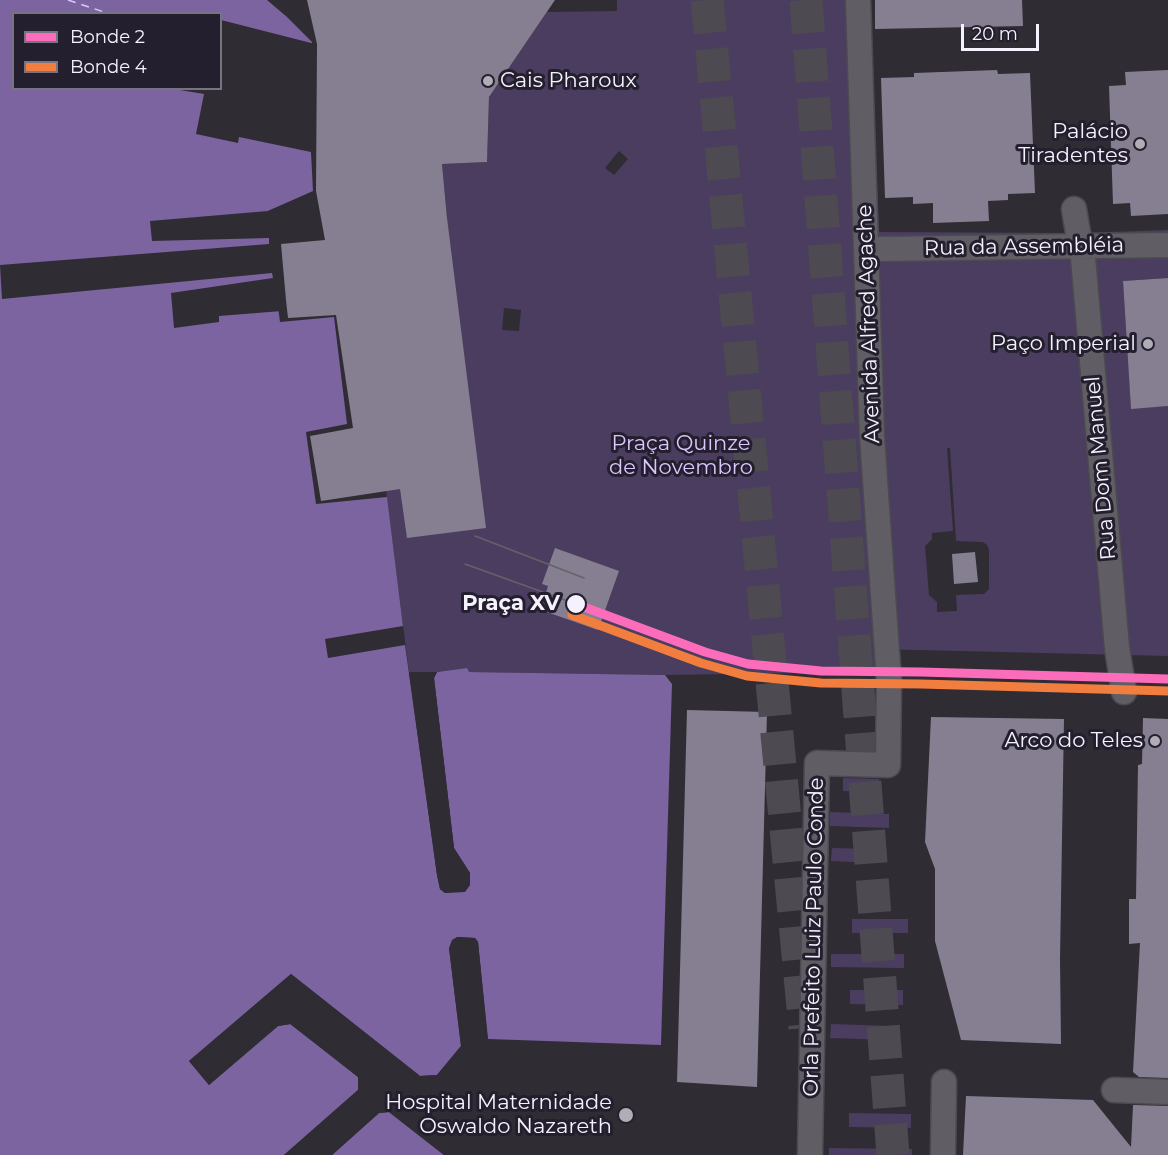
<!DOCTYPE html>
<html>
<head>
<meta charset="utf-8">
<style>
	body { margin:0 }
	#map { position:relative; width:1168px; height:1155px; overflow:hidden; background:#2f2c34; font-family:Montserrat,sans-serif }
	canvas { display:block }
	.legend { position:absolute; left:12px; top:12px; width:210px; height:78px; box-sizing:border-box; background:#241f2e; border:2px solid #787381; margin:0; padding:8px 10px; list-style:none; font-size:18px; color:#f6f2fd }
	.legend li { display:flex; align-items:center; gap:12px; height:30px }
	.legend b { width:30px; border:2px solid #787381 }
	.scale { position:absolute; left:961px; top:24px; width:78px; height:27px; box-sizing:border-box; border:3px solid #f6f2fd; border-top:0; padding-left:8px; font-size:18px; line-height:21px; white-space:nowrap; color:#f6f2fd; -webkit-text-stroke:4px #241f2e; paint-order:stroke }
</style>
</head>
<body>
<div id="map">
<canvas width="1168" height="1155"></canvas>
<ul class="legend">
<li><b style="height:8px;background:#fb6dba"></b>Bonde 2</li>
<li><b style="height:8px;background:#f17e3f"></b>Bonde 4</li>
</ul>
<div class="scale">20 m</div>
</div>
<script>
const g = document.querySelector('canvas').getContext('2d');
g.lineJoin = 'round';
function fillPath(path, color) { g.fillStyle = color; g.fill(path, 'evenodd'); }
const shape = rows => new Path2D(rows.map(r => 'M' + r).join(''));
function strokePath(path, color, width, dash) { g.strokeStyle = color; g.lineWidth = width; g.lineCap = dash ? 'butt' : 'round'; g.setLineDash(dash || []); g.stroke(path); }
function write(font, color, halo, rows, align = 'center') {
  g.font = font + ' Montserrat,sans-serif'; g.lineWidth = 6; g.setLineDash([]); g.textBaseline = 'middle'; g.strokeStyle = halo; g.fillStyle = color; for (const [text, x, y, turn = 0] of rows) {
    g.save(); g.translate(x, y); g.rotate((+turn || 0) * Math.PI / 180); g.textAlign = isNaN(turn) ? turn : align; if (halo) g.strokeText(text, 0, 0); g.fillText(text, 0, 0); g.restore();
  }
}
const green = shape([
	[617,0,870,0,871,44,879,232,1078,233,1168,230,1168,278,1123,281,1131,408,1168,406,1168,656,875,649,875,672,665,675,468,672,467,668,437,672,409,672,386,491,447,218,442,164,487,162,489,97,547,12,617,11],
	[619,151,628,159,614,175,605,168],
	[504,308,521,310,519,331,502,330],
	[947,448,950,448,956,541,983,542,987,545,989,550,989,589,984,594,956,595,957,611,937,612,937,602,929,595,925,546,932,539,932,533,953,531],
	[843,778,879,779,879,792,843,791],
	[830,812,889,814,889,828,830,826],
	[832,848,875,849,874,863,831,861],
	[852,919,908,919,908,933,852,933],
	[831,954,904,954,904,968,831,967],
	[850,990,903,990,903,1005,850,1004],
	[831,1024,890,1026,890,1040,830,1038],
	[849,1113,911,1114,911,1128,849,1127],
	[829,1148,912,1149,912,1155,829,1155]
]);
const water = shape([
	[0,0,267,0,287,17,312,42,311,152,313,191,268,211,270,244,280,322,334,317,347,424,306,432,316,504,387,497,403,626,325,639,328,658,405,645,437,875,440,889,445,893,465,892,470,885,470,873,454,848,434,678,437,672,467,668,469,672,665,675,672,684,661,1045,488,1039,478,942,475,938,457,937,449,948,461,1046,437,1075,420,1076,291,974,189,1061,209,1085,278,1026,291,1024,358,1077,358,1090,284,1155,0,1155],
	[14,14,220,14,220,88,14,88],
	[389,1112,444,1155,332,1155,379,1113]
]);
const pier = shape([
	[221,20,315,44,316,102,313,122,315,139,315,168,313,166,311,152,239,137,238,143,196,134,204,94,174,89,220,88],
	[316,191,315,194,271,213,276,273,282,311,219,316,219,322,174,328,171,293,273,278,272,273,2,299,0,265,269,244,269,238,152,241,150,221,268,211],
	[409,672,412,672,440,874,443,887,446,890,452,890,463,889,467,884,467,874,451,849,431,678,434,672,437,672,434,678,454,848,470,873,469,886,463,891,445,893,440,889,437,875],
	[457,937,475,938,478,942,488,1042,485,1040,475,943,473,941,458,940,454,942,452,948,464,1047,438,1078,418,1079,291,978,193,1062,210,1081,276,1023,291,1021,360,1075,360,1092,289,1155,284,1155,358,1090,358,1077,290,1024,278,1026,209,1085,189,1061,291,974,420,1076,437,1075,461,1046,449,948,452,940],
	[389,1109,446,1153,447,1155,444,1155,389,1112,379,1113,332,1155,329,1155,378,1111]
]);
const ferry = shape([
	[68,0,110,14]
]);
const building = shape([
	[307,0,555,0,489,97,487,162,442,164,447,218,486,528,407,538,400,489,321,501,310,436,353,428,336,315,288,318,286,300,281,244,325,240,316,191,317,44],
	[875,0,1022,0,1023,26,875,29],
	[997,70,998,74,1030,73,1035,193,1008,194,1008,200,988,201,989,221,933,223,933,203,913,204,913,197,885,198,881,78,914,77,914,73],
	[1168,70,1168,214,1131,216,1130,203,1113,204,1109,86,1126,85,1125,72],
	[1168,278,1168,406,1131,409,1123,281],
	[555,548,619,571,598,630,541,610,548,586,542,584],
	[975,552,978,582,954,584,952,554],
	[687,710,767,712,757,1087,677,1082],
	[931,717,1064,719,1060,959,1061,1044,961,1040,935,941,935,869,925,842],
	[1143,718,1168,719,1168,1078,1139,1077,1133,1072,1140,943,1129,944,1129,899,1136,899,1138,765,1142,764],
	[966,1096,1093,1100,1131,1147,1133,1105,1168,1106,1168,1155,963,1155]
]);
const highwayTunnel = shape([
	[707,0,805,1028],
	[806,0,893,1155]
]);
const street = shape([
	[1074,209,1078,233,1082,246,1117,648,1124,692],
	[880,249,1168,245],
	[1114,1090,1168,1092],
	[810,1155,817,763,888,765,889,681,872,436,858,0],
	[943,1155,944,1082]
]);
const tram = shape([
	[475,536,584,578],
	[465,564,576,604]
]);
const tram1 = shape([
	[576,604,705,652,748,664,821,671,921,672,1168,679]
]);
const tram2 = shape([
	[572,615,701,663,747,676,821,683,921,684,1168,691]
]);
const markers = [
	[488,81,6,"#b0adb7"],
	[1140,144,6,"#b0adb7"],
	[1148,344,6,"#b0adb7"],
	[576,604,10,"#f6f2fd"],
	[1155,741,6,"#b0adb7"],
	[626,1115,8,"#b0adb7"]
];
const poiNames = [
	["Cais Pharoux",500,81,"left"],
	["Palácio",1128,132],
	["Tiradentes",1128,156],
	["Paço Imperial",1136,344],
	["Arco do Teles",1143,741],
	["Hospital Maternidade",612,1103],
	["Oswaldo Nazareth",612,1127]
];
const streetNames = [
	["Rua da Assembléia",1024,247,-1],
	["Avenida Alfred Agache",869,324,-92],
	["Rua Dom Manuel",1101,468,-95],
	["Orla Prefeito Luiz Paulo Conde",814,937,-89]
];
const parkNames = [
	["Praça Quinze",681,444],
	["de Novembro",681,468]
];
const stopNames = [
	["Praça XV",560,604]
];
fillPath(green, '#4b3d5f');
fillPath(water, '#7b64a0');
fillPath(pier, '#2f2c34');
strokePath(ferry, '#dbc6fe', 1.5, [8, 6]);
fillPath(building, '#867f91');
strokePath(highwayTunnel, '#4d4a52', 33, [33, 16]);
strokePath(street, '#4c4a51', 27);
strokePath(street, '#605e64', 24);
strokePath(tram, '#646267', 1.5);
strokePath(tram1, '#fb6dba', 9);
strokePath(tram2, '#f17e3f', 9);
for (const [x, y, r, color] of markers) { const dot = new Path2D(); dot.arc(x, y, r, 0, 2 * Math.PI); g.fillStyle = color; g.fill(dot); strokePath(dot, '#241f2e', 2); }
write('21px', '#f6f2fd', '#241f2e', poiNames, 'right');
write('21px', '#f6f2fd', '#241f2e', streetNames);
write('21px', '#dbc6fe', '#241f2e', parkNames);
write('bold 21px', '#f6f2fd', '#241f2e', stopNames, 'right');
</script>
</body>
</html>
